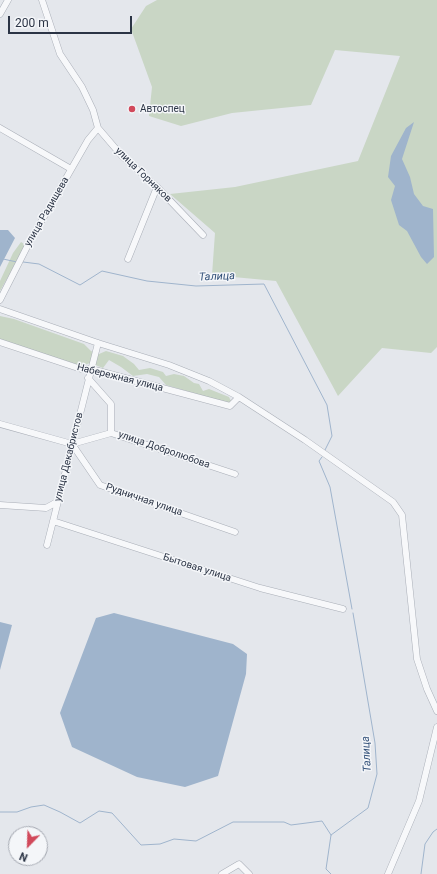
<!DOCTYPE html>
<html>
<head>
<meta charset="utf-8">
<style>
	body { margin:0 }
	#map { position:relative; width:437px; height:874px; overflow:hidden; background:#e4e7ec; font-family:Roboto,sans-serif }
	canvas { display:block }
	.north { position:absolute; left:8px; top:826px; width:40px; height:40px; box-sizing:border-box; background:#f4f6f9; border:1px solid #a4a8b1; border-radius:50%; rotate:203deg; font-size:11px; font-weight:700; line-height:16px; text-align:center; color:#2b3445 }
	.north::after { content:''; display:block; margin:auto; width:14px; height:18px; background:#d1495b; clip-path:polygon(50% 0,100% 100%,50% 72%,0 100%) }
	.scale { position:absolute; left:8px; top:16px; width:124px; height:18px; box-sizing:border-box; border:2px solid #2b3445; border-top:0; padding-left:5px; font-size:12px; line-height:14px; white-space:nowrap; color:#2b3445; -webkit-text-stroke:3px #f4f6f9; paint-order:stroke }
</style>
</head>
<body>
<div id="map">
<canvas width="437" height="874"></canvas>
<div class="north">N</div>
<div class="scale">200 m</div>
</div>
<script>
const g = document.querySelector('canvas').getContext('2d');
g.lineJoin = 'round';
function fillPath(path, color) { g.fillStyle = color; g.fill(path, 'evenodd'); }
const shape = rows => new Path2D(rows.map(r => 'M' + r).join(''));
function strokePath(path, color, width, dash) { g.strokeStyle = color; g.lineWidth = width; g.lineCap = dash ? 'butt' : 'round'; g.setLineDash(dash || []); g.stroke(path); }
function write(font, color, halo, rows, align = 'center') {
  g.font = font + ' Roboto,sans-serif'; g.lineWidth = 3; g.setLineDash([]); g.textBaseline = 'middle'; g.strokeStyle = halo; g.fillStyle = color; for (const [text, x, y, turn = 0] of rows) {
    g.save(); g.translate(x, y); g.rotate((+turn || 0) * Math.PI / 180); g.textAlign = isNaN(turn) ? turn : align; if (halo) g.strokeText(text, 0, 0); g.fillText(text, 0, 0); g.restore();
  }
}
const green = shape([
	[157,0,437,0,437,347,431,353,382,348,338,396,276,281,212,275,215,233,170,194,235,187,358,161,400,56,335,50,311,105,232,113,181,126,149,116,152,87,131,29,146,6],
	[21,242,26,245,0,291,0,281,13,253],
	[0,316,14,319,84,344,91,351,99,354,106,351,123,356,134,364,139,370,150,368,163,372,166,376,174,374,184,376,194,383,199,384,203,391,209,389,229,397,231,401,227,403,166,385,159,377,147,374,133,376,121,367,109,360,103,368,90,363,82,366,0,340]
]);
const water = shape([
	[414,122,402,159,410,177,414,194,423,206,433,209,434,257,427,264,421,257,407,231,399,225,391,200,395,186,388,177,391,156,406,128],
	[0,230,8,230,15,238,0,267],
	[114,613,233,644,247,654,246,674,218,776,185,787,137,777,72,747,60,713,96,618],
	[0,622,12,625,0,670]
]);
const stream = shape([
	[3,259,17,262],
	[23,262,39,264,80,285,102,271,147,281,196,286,264,284,327,405,332,436,325,450],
	[322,457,319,461,330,487,352,609],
	[0,812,17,812,31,807,44,805,60,812,80,823,99,811,112,813,141,845,160,844,174,839,196,841,233,822,284,822,291,825,322,821,331,835],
	[331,874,326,869,331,835,368,808,377,774,375,743,353,613],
	[421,874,425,844,433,832,437,829]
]);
const minor = shape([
	[42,0,60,54,82,87,93,110,98,128,122,156,157,187,203,235],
	[0,14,8,0],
	[0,128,71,169],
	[128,259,157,187],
	[0,300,30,241,88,140,98,128],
	[0,309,98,343,169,365,209,381,239,397,305,440,393,502,402,515,417,659,427,689,437,711],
	[0,342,81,369,91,369,230,406,239,397],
	[88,378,111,404,111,433],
	[0,424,72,444,111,433,235,474],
	[72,444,100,485,235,532],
	[0,505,46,508,57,502],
	[53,521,260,588,343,609],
	[47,545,98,343],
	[222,874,239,864,249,874],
	[388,874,419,801,437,727]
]);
const markers = [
	[132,109,4,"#d1495b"]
];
const poiNames = [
	["Автоспец",140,109]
];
const streetNames = [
	["улица Горняков",143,175,44],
	["улица Радищева",47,212,-60],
	["Набережная улица",120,378,14],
	["улица Добролюбова",164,450,19],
	["улица Декабристов",69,457,-76],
	["Рудничная улица",144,500,19],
	["Бытовая улица",197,568,18]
];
const waterNames = [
	["Талица",217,277,-2],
	["Талица",367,754,-93]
];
fillPath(green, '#c9d6c5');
fillPath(water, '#9fb4cc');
strokePath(stream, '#9fb4cc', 1);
strokePath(minor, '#a9aeb7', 7);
strokePath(minor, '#f7f8fa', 6);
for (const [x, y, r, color] of markers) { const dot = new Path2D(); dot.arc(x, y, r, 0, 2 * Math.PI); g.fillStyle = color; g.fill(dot); strokePath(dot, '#f4f6f9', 1.5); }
write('10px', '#2b3445', '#f4f6f9', poiNames, 'left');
write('10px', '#2b3445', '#f4f6f9', streetNames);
write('italic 11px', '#34527a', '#f4f6f9', waterNames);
</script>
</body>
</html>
